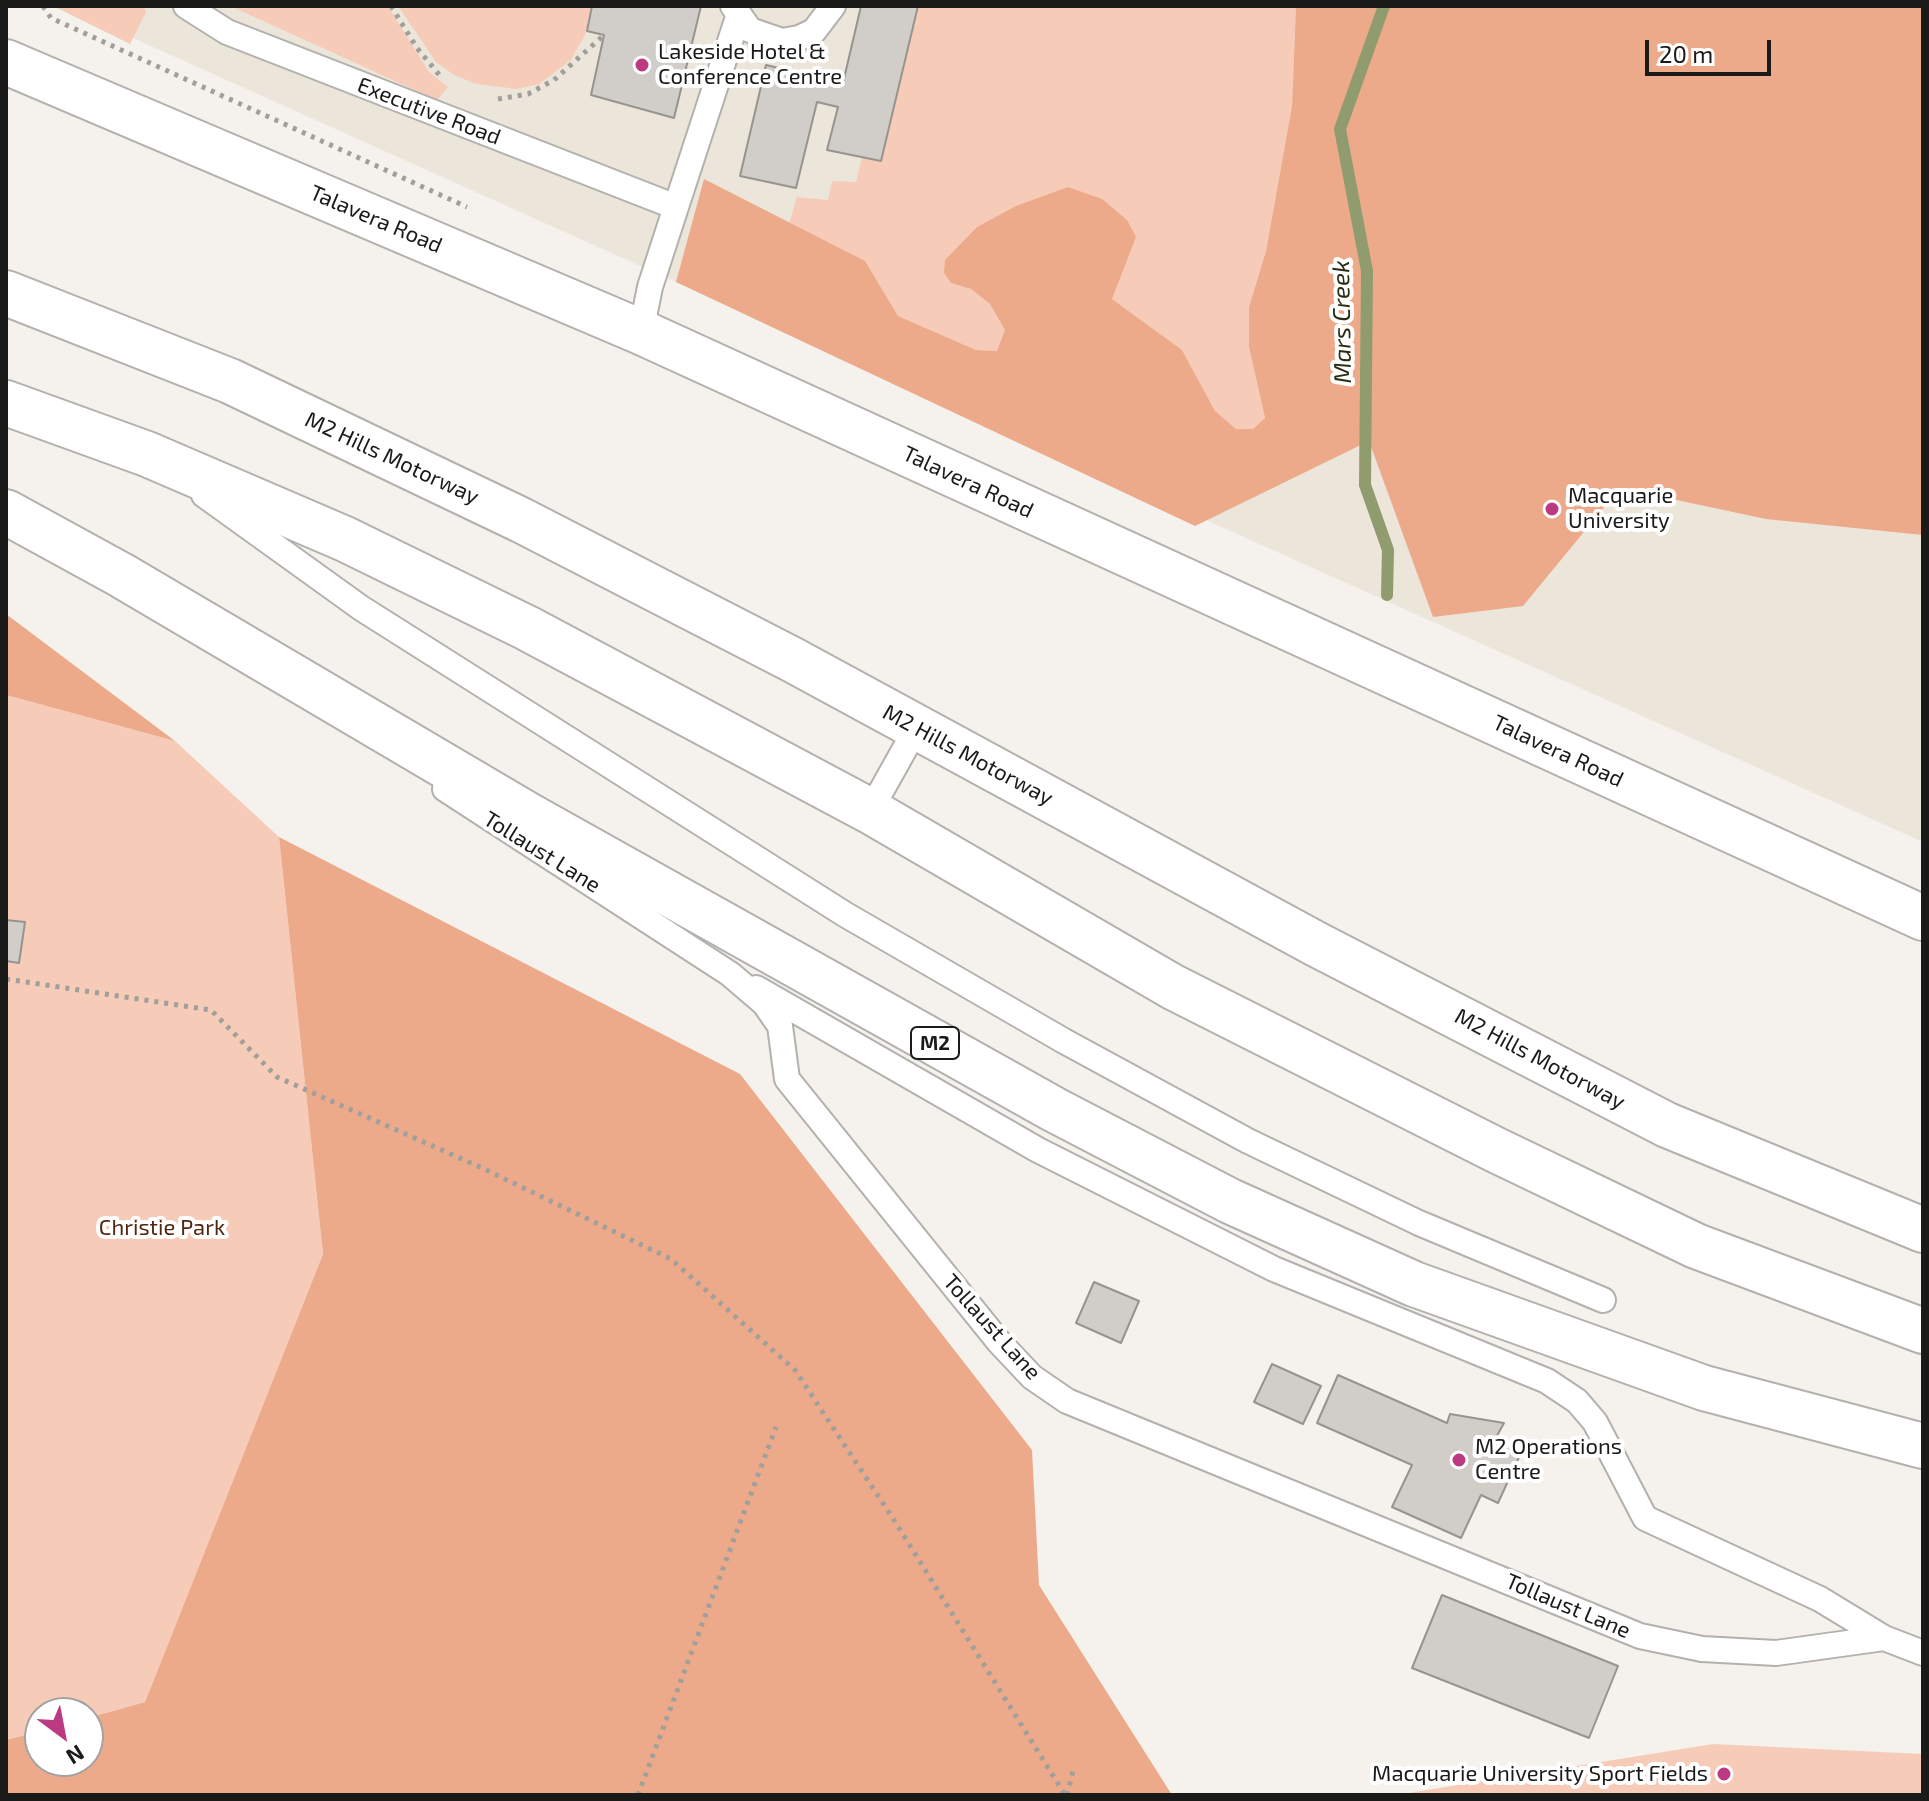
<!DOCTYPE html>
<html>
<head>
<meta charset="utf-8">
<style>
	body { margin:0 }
	#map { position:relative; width:1929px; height:1801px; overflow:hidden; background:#f5f2ee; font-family:"Exo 2",sans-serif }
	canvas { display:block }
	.frame { position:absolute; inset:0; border:8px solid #1a1a18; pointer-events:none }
	.north { position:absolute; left:24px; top:1697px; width:80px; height:80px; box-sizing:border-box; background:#fff; border:2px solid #a3a3a3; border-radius:50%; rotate:148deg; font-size:22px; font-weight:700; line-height:32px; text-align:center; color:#1a1a18 }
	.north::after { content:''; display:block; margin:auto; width:28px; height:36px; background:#bc3a82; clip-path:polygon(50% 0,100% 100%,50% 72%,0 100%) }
	.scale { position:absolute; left:1645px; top:40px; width:126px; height:36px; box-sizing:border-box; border:4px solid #1a1a18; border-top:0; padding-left:10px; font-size:24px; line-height:28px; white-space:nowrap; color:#1a1a18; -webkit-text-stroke:6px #fff; paint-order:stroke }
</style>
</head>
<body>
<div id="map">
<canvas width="1929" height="1801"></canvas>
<div class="frame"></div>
<div class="north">N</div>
<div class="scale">20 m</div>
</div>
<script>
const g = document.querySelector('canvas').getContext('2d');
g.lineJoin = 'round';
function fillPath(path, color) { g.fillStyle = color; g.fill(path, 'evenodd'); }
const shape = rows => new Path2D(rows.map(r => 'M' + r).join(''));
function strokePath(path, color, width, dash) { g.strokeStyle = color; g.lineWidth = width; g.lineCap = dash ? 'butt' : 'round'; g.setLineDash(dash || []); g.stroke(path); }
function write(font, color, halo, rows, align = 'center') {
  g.font = font + ' "Exo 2",sans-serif'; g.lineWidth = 8; g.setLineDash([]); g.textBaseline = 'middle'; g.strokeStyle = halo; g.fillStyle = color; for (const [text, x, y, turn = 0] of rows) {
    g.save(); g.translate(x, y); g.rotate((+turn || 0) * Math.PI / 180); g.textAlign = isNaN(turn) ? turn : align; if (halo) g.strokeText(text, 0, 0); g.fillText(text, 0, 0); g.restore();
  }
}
const built = shape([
	[62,6,1923,6,1923,842,440,176]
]);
const green = shape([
	[53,6,144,6,146,12,130,44],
	[230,6,388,6,429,72,448,87,437,100],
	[398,6,592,6,587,31,571,60,539,84,517,89,476,84,454,75,436,62],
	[918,6,1296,6,1292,106,1266,251,1249,307,1249,347,1265,418,1253,429,1236,430,1215,411,1182,350,1112,299,1118,283,1044,196,977,227,951,283,971,289,991,305,1005,330,998,351,976,350,898,316,865,262,789,224,797,197,828,200,832,181,856,182,862,157,881,161],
	[6,695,175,741,279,837,323,1254,145,1702,88,1718,88,1713,40,1713,40,1731,6,1740],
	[1713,1744,1923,1754,1923,1795,1396,1795]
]);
const forest = shape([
	[1296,6,1923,6,1923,535,1766,519,1620,488,1523,606,1433,617,1369,441,1195,526,676,282,704,179,865,261,898,316,976,350,997,351,1005,330,990,304,971,289,951,283,944,273,945,260,977,227,1016,206,1068,187,1102,199,1127,220,1136,237,1112,299,1182,350,1215,411,1236,429,1253,429,1265,418,1249,347,1249,307,1266,251,1292,106],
	[6,614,175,741,6,695],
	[279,837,740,1074,1032,1450,1039,1585,1172,1795,6,1795,6,1740,40,1731,40,1761,88,1761,88,1718,145,1702,323,1254]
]);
const stream = shape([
	[1384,6,1340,129,1367,271,1365,485,1388,550,1387,595]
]);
const building = shape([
	[592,6,701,6,674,118,591,95,604,35,587,31,592,6],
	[861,6,918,6,881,161,827,150,838,107,817,102,796,188,740,176,766,65,843,83,861,6],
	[6,920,25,922,19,963,6,961,6,920],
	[1094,1282,1139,1301,1121,1343,1076,1323,1094,1282],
	[1272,1364,1321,1386,1303,1424,1254,1402,1272,1364],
	[1338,1375,1447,1423,1450,1414,1504,1423,1493,1443,1520,1455,1498,1503,1481,1495,1461,1538,1392,1507,1412,1465,1317,1423,1338,1375],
	[1442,1595,1618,1666,1589,1738,1412,1668,1442,1595]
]);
const path = shape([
	[43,6,51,18,467,207],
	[391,6,417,48,441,77],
	[498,99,528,94,554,80,604,35],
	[6,979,211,1010,277,1077,480,1167,671,1259,795,1370,894,1520,1065,1795],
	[638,1795,776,1427],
	[1067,1795,1073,1771]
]);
const lane = shape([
	[186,6,227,32,676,207,650,287,641,332],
	[733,6,750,30,782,41,799,38,814,31,833,6],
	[676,207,738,17],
	[204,495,361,608,846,915,1064,1041,1248,1141,1419,1223,1603,1300],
	[445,789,730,974,764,1003,780,1026,787,1079,999,1342,1032,1377,1067,1401,1640,1636,1702,1649,1776,1653,1884,1638,1923,1653],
	[870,811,917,727],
	[756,988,1038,1150,1274,1269,1547,1381,1577,1401,1595,1422,1645,1518,1820,1599,1884,1638]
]);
const secondary = shape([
	[6,62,641,332,1923,918]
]);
const highway = shape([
	[6,293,230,381,521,520,793,660,1316,944,1667,1125,1923,1230],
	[6,403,147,454,345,539,527,628,870,811,1173,987,1496,1150,1696,1246,1923,1331],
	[6,512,121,575,528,815,1055,1110,1230,1201,1414,1284,1704,1388,1923,1446]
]);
const markers = [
	[642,65,8,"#bc3a82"],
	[1552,509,8,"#bc3a82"],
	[1459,1460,8,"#bc3a82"],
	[1724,1774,8,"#bc3a82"]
];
const shields = [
	[935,1043,48]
];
const shieldNames = [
	["M2",935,1043]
];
const poiNames = [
	["Lakeside Hotel &",658,52],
	["Conference Centre",658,77],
	["Macquarie",1568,496],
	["University",1568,521],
	["M2 Operations",1475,1447],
	["Centre",1475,1472],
	["Macquarie University Sport Fields",1708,1774,"right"]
];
const streetNames = [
	["Executive Road",429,111,21],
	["Talavera Road",376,219,23],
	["M2 Hills Motorway",392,458,25],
	["Talavera Road",968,482,25],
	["Talavera Road",1558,751,25],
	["M2 Hills Motorway",968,755,28],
	["Tollaust Lane",542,852,32],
	["M2 Hills Motorway",1540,1059,28],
	["Tollaust Lane",992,1327,48],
	["Tollaust Lane",1568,1606,23]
];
const parkNames = [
	["Christie Park",162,1228]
];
const waterNames = [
	["Mars Creek",1342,322,-91]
];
fillPath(built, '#ebe5da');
fillPath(green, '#f6ccb9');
fillPath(forest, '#edaa8b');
strokePath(stream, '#909c6d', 12);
fillPath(building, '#d1cdc9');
strokePath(building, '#979490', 2);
strokePath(lane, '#b3b1ad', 28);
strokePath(secondary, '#b3b1ad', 48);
strokePath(highway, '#b3b1ad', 48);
strokePath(path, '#a19f9b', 5, [4, 6]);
strokePath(lane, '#fff', 24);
strokePath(secondary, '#fff', 44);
strokePath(highway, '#fff', 44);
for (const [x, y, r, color] of markers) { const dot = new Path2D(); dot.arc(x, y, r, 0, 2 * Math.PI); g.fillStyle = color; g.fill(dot); strokePath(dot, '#fff', 3); }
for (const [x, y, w] of shields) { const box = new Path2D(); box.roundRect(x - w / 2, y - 16, w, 32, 6); g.fillStyle = '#fff'; g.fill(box); strokePath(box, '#1a1a18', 2); }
write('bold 20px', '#1a1a18', null, shieldNames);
write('22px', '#1a1a18', '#fff', poiNames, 'left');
write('22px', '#1a1a18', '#fff', streetNames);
write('22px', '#512710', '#fff', parkNames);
write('italic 24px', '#272d10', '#fff', waterNames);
</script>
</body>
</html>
